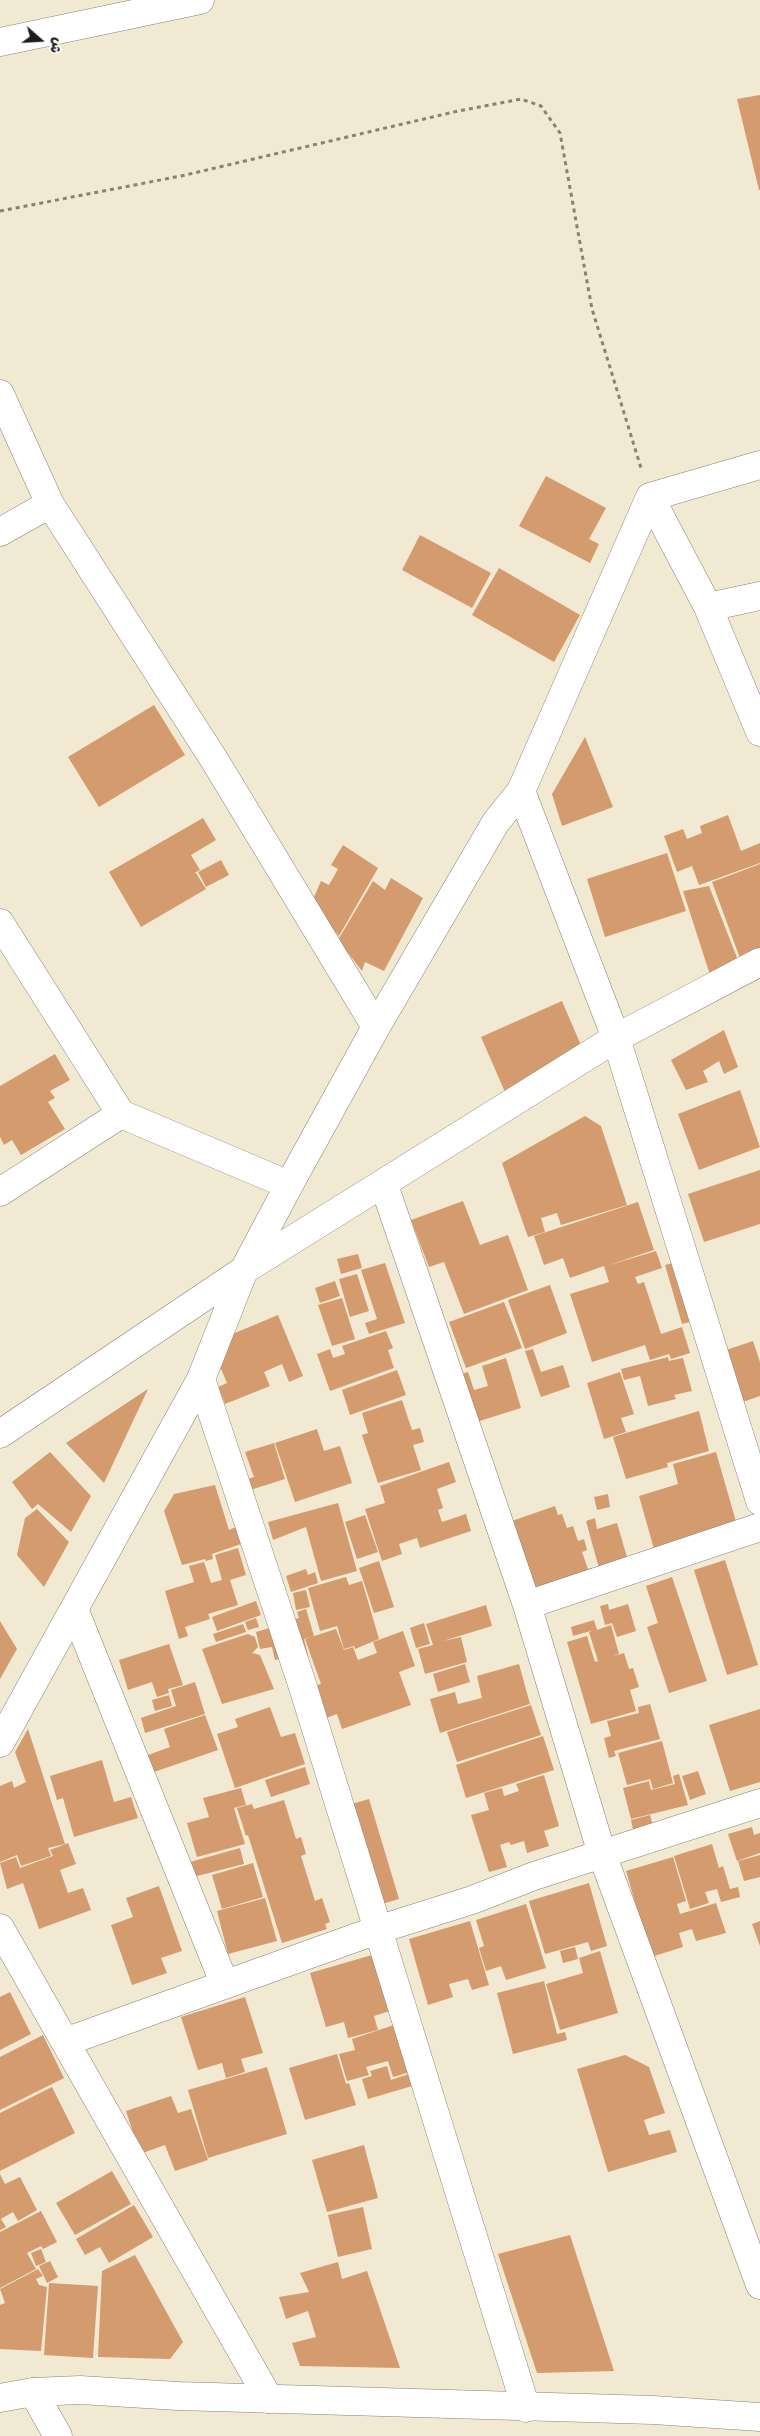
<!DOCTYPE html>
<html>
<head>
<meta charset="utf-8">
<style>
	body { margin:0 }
	#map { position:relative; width:760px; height:2436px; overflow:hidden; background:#f1e9d1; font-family:"Gochi Hand","Playpen Sans Arabic",sans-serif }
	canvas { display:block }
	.north { position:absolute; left:15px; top:15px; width:50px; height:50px; -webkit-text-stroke:4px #fff; paint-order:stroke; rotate:109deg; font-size:14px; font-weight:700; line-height:20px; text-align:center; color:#1c1c1c }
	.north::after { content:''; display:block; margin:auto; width:18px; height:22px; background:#1c1c1c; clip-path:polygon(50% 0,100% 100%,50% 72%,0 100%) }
</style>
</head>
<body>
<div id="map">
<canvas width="760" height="2436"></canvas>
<div class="north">ش</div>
</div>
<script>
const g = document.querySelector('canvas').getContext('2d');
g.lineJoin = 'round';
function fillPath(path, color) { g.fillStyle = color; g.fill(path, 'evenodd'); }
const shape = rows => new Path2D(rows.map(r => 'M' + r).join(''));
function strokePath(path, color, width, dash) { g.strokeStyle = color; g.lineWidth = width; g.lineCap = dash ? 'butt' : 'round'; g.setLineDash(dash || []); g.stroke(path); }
const building = shape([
	[760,95,760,190,759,190,737,99],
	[546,476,606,508,589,539,599,544,590,563,519,526],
	[420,535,491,573,472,608,402,570],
	[499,568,580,615,554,662,472,615],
	[154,705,185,755,99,807,68,757],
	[585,737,613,807,562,826,552,794],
	[728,815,741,851,760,843,760,863,699,885,692,866,677,872,664,836,683,829,687,839,702,833,700,826],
	[203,818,216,840,191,855,200,870,194,873,196,873,206,889,141,927,109,872],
	[343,845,378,868,339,936,311,904,321,881,329,885,338,869,331,865],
	[667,853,686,911,605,937,587,879],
	[221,860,229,875,206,887,198,872],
	[760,864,760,949,741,961,712,882],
	[391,878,423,898,384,971,365,962,362,971,338,940,373,881,385,890],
	[709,886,741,968,712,981,683,891],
	[562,1001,586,1057,505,1092,481,1037],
	[724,1030,738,1067,724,1074,719,1061,703,1071,708,1082,686,1090,671,1060],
	[55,1054,70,1080,50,1091,55,1098,48,1102,65,1129,21,1155,12,1140,4,1145,0,1137,0,1086],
	[740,1090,760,1147,699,1170,678,1114],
	[585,1116,601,1126,627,1205,561,1225,557,1213,541,1218,545,1232,528,1237,502,1163],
	[760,1170,760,1224,704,1242,688,1194],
	[463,1201,480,1245,508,1235,528,1290,464,1314,444,1262,429,1267,411,1220],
	[638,1202,654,1250,606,1266,656,1251,662,1268,635,1277,638,1284,644,1282,661,1334,682,1327,690,1353,671,1359,669,1354,650,1360,645,1345,592,1362,570,1294,609,1282,604,1266,570,1278,563,1258,544,1265,534,1236],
	[358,1254,362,1268,341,1274,337,1259],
	[684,1260,701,1319,682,1324,665,1265],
	[385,1263,405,1323,369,1334,365,1323,377,1319,361,1270],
	[357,1274,369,1311,350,1317,339,1279],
	[335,1281,340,1296,320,1303,315,1288],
	[550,1285,567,1333,525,1349,508,1300],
	[342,1298,355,1339,332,1346,318,1305],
	[504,1302,522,1348,466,1368,449,1322],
	[278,1315,303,1376,289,1382,282,1364,264,1372,270,1386,225,1404,218,1387,227,1383,221,1369,202,1376,218,1340],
	[386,1331,393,1348,388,1350,394,1368,330,1391,317,1354,330,1349,333,1358,345,1354,342,1346],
	[753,1341,760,1362,760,1396,734,1405,717,1353],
	[533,1349,541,1372,563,1365,570,1387,541,1397,525,1351],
	[668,1357,669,1361,683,1358,692,1391,674,1395,676,1399,648,1406,640,1376,624,1380,621,1369],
	[506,1358,521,1408,467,1425,442,1380,468,1372,474,1390,488,1386,482,1366],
	[397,1370,406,1395,350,1415,342,1390],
	[620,1372,634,1414,621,1418,626,1432,604,1439,587,1383],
	[148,1389,104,1483,66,1443],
	[402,1400,412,1430,420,1428,424,1442,413,1445,421,1470,378,1483,362,1435,368,1433,362,1413],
	[699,1411,709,1451,667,1463,668,1467,626,1479,613,1437],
	[317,1429,324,1451,340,1446,352,1483,295,1502,275,1443],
	[274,1443,285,1479,247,1491,244,1480,254,1477,245,1452],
	[50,1452,91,1496,71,1532,38,1504,32,1509,12,1482],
	[716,1452,737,1525,654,1549,639,1496,678,1484,673,1464],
	[449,1462,456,1482,437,1489,443,1508,438,1510,442,1522,466,1514,471,1531,420,1548,417,1538,399,1544,402,1554,382,1561,365,1509,385,1503,380,1486],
	[215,1485,229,1530,236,1527,241,1544,212,1554,213,1559,206,1561,205,1559,182,1565,164,1511,174,1494],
	[608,1494,610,1507,597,1510,594,1497],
	[338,1503,357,1571,321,1581,306,1527,273,1540,268,1522],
	[555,1506,558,1515,562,1514,567,1528,573,1526,578,1541,584,1539,587,1550,582,1552,588,1569,591,1568,593,1575,534,1595,509,1522],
	[37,1509,69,1542,44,1587,17,1555,25,1518],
	[365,1515,378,1552,357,1559,345,1522],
	[595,1518,597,1529,617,1523,629,1564,600,1572,586,1521],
	[238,1548,246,1575,230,1580,238,1605,208,1614,210,1619,185,1627,188,1636,179,1639,165,1591,194,1582,189,1566,204,1562,211,1583,222,1580,215,1555],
	[725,1560,758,1665,727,1675,694,1570],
	[379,1561,394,1607,374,1613,359,1568],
	[306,1569,308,1575,315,1572,318,1583,291,1592,286,1576],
	[346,1577,349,1585,362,1581,379,1639,355,1649,354,1646,344,1649,337,1626,320,1631,308,1588],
	[672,1577,707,1681,669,1693,647,1627,658,1623,646,1586],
	[306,1590,310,1607,296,1610,293,1593],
	[256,1601,261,1615,217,1631,212,1617],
	[608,1604,609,1610,628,1604,636,1631,617,1637,612,1623,605,1625,600,1606],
	[486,1605,492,1626,443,1641,461,1637,467,1662,425,1674,418,1649,433,1645,426,1624],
	[306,1609,314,1636,304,1639,308,1655,300,1658,288,1621,299,1618,297,1612],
	[256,1618,259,1627,248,1630,245,1622],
	[594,1620,597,1630,611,1625,619,1654,611,1657,624,1653,629,1669,633,1668,639,1687,630,1690,636,1711,591,1724,567,1642,587,1636,595,1662,598,1661,589,1632,594,1630,573,1636,571,1627],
	[0,1621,17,1649,0,1679],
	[424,1623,430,1644,416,1648,410,1628],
	[243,1624,246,1632,216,1642,213,1634],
	[276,1626,283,1658,275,1660,272,1647,260,1649,256,1632],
	[336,1629,344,1650,353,1647,358,1660,377,1653,373,1642,403,1631,415,1666,399,1672,411,1705,342,1729,337,1714,321,1720,310,1687,321,1684,305,1639],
	[248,1634,255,1637,258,1647,252,1653,260,1655,274,1689,222,1704,202,1649],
	[169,1644,183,1685,168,1689,169,1693,157,1697,152,1682,128,1690,119,1660],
	[465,1664,470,1682,438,1692,433,1674],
	[519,1664,530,1704,440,1733,430,1699,455,1692,458,1704,482,1698,477,1676],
	[195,1682,205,1714,145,1733,141,1718,176,1706,171,1690],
	[169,1695,172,1706,155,1711,152,1700],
	[650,1704,660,1739,614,1751,616,1756,609,1758,604,1738,611,1736,607,1721,639,1713,638,1707],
	[531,1705,541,1735,457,1762,447,1732],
	[270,1707,281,1737,295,1733,305,1764,235,1788,217,1734,238,1727,235,1719],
	[760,1709,760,1782,730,1791,709,1725],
	[205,1715,218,1750,154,1772,148,1755,170,1747,164,1729],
	[28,1729,65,1844,48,1848,51,1856,21,1866,17,1855,0,1862,0,1786,12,1781,14,1788,26,1782,15,1752],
	[543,1736,554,1770,466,1798,456,1765],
	[662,1741,673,1783,653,1789,650,1779,627,1785,618,1753],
	[102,1760,114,1802,131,1797,138,1818,74,1837,63,1798,57,1800,50,1776],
	[305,1767,310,1784,271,1797,265,1780],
	[698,1771,706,1794,690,1800,682,1776],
	[679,1774,688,1805,631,1819,623,1788,649,1781,651,1790,675,1784,673,1776],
	[544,1775,559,1826,544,1831,549,1846,527,1853,524,1841,511,1845,509,1842,500,1845,507,1867,489,1872,471,1815,489,1810,484,1793,502,1788,504,1796,519,1791,516,1784],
	[241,1788,246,1805,234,1808,245,1844,197,1857,187,1823,209,1817,203,1798],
	[369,1799,399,1899,375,1906,345,1806],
	[284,1800,296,1839,301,1837,306,1854,301,1856,315,1901,322,1898,330,1922,325,1924,327,1929,282,1943,248,1835,246,1836,237,1808,252,1804,254,1809],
	[650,1815,654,1829,634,1834,631,1820],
	[752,1827,754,1835,760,1833,760,1853,737,1861,728,1834],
	[68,1843,76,1864,60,1870,68,1893,83,1888,91,1910,39,1929,23,1883,7,1889,0,1863,16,1857,20,1868,53,1856,50,1850],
	[712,1844,719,1868,723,1866,730,1889,738,1887,740,1897,721,1902,717,1889,705,1892,709,1903,690,1909,674,1856],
	[240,1848,244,1864,193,1877,190,1862],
	[760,1855,760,1877,744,1881,738,1861],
	[673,1857,686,1901,677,1904,680,1914,716,1903,726,1933,696,1941,692,1929,679,1933,683,1947,651,1957,626,1871],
	[253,1863,263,1897,222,1909,212,1875],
	[589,1883,607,1946,591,1951,588,1942,545,1954,529,1901],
	[159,1886,182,1951,161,1958,167,1973,132,1985,111,1925,133,1917,126,1898],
	[265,1898,277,1941,228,1954,217,1911],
	[526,1904,546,1968,506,1980,501,1966,486,1971,479,1948,484,1946,476,1920],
	[470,1921,489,1985,472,1990,468,1979,449,1984,453,1997,428,2005,409,1939],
	[760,1921,760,1946,752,1924],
	[575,1947,578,1959,563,1963,560,1951],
	[600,1951,618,2013,560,2030,546,1984,583,1973,579,1958],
	[379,1953,396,2009,374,2016,378,2030,348,2038,344,2022,326,2027,310,1973],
	[544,1981,557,2034,565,2032,567,2040,513,2054,497,1993],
	[10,1992,31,2034,0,2050,0,1997],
	[245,1997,263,2053,241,2059,245,2072,226,2078,222,2063,198,2070,181,2017],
	[403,2022,417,2070,393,2077,388,2061,366,2067,369,2075,347,2081,339,2054,355,2050,352,2039],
	[43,2035,64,2078,0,2110,0,2057],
	[337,2054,346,2084,349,2083,356,2105,305,2120,289,2068],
	[625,2055,649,2067,665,2113,644,2120,649,2135,670,2130,677,2152,608,2172,577,2069],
	[387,2066,391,2080,415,2072,419,2084,368,2099,362,2079,372,2076,370,2071],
	[267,2067,287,2134,208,2158,188,2090],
	[52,2087,75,2133,0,2171,0,2113],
	[171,2096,178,2113,191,2109,208,2160,175,2171,165,2145,140,2154,126,2111],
	[364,2145,378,2198,327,2212,312,2160],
	[112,2171,131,2204,75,2235,56,2203],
	[0,2174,5,2184,20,2177,37,2210,18,2221,13,2212,1,2219,6,2227,0,2230],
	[134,2205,153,2237,109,2263,100,2247,85,2255,76,2239],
	[363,2207,372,2249,338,2257,328,2215],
	[41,2211,57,2242,43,2249,41,2246,27,2253,36,2269,0,2288,0,2232],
	[570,2235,614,2371,537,2373,498,2254],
	[41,2249,46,2262,36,2266,31,2253],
	[135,2255,183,2342,170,2359,98,2357,102,2271],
	[50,2261,58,2277,47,2283,39,2266],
	[338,2262,342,2279,367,2271,400,2368,300,2366,292,2343,316,2337,308,2311,286,2319,279,2297,309,2292,300,2273],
	[38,2269,43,2276,36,2279,39,2285,47,2287,41,2351,0,2349,0,2305,5,2303,0,2289],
	[49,2283,98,2286,93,2358,44,2355]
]);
const path = shape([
	[0,211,181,176,458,111,521,99,541,106,560,133,592,309,641,468]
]);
const minor = shape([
	[0,394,50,504,215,761,376,1027],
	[650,497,708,607,760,732],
	[650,497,760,465],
	[0,532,50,504],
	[708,607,760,596],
	[521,791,616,1038,760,1501],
	[0,923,121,1114,289,1185],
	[384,1185,527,1605,602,1854,760,2285],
	[0,1192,121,1114],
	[201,1379,303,1687,526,2408],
	[0,1434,244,1270,616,1038,760,962],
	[527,1605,760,1527],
	[74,1609,225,1985],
	[0,1743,201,1379,244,1270,289,1185,376,1027,496,822,521,791,650,497],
	[0,1928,269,2399],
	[65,2042,377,1930,472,1900,534,1876,760,1803],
	[33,2392,58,2436]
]);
const tertiary = shape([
	[0,2398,33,2392,80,2390,178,2396,653,2410,760,2417]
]);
const trunk = shape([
	[0,42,200,0]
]);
fillPath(building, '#d49b6f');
strokePath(minor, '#868276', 29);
strokePath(tertiary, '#868276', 29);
strokePath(trunk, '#868276', 29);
strokePath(path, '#868276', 3, [4, 4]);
strokePath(minor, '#fff', 28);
strokePath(tertiary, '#fff', 28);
strokePath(trunk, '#fff', 28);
</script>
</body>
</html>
